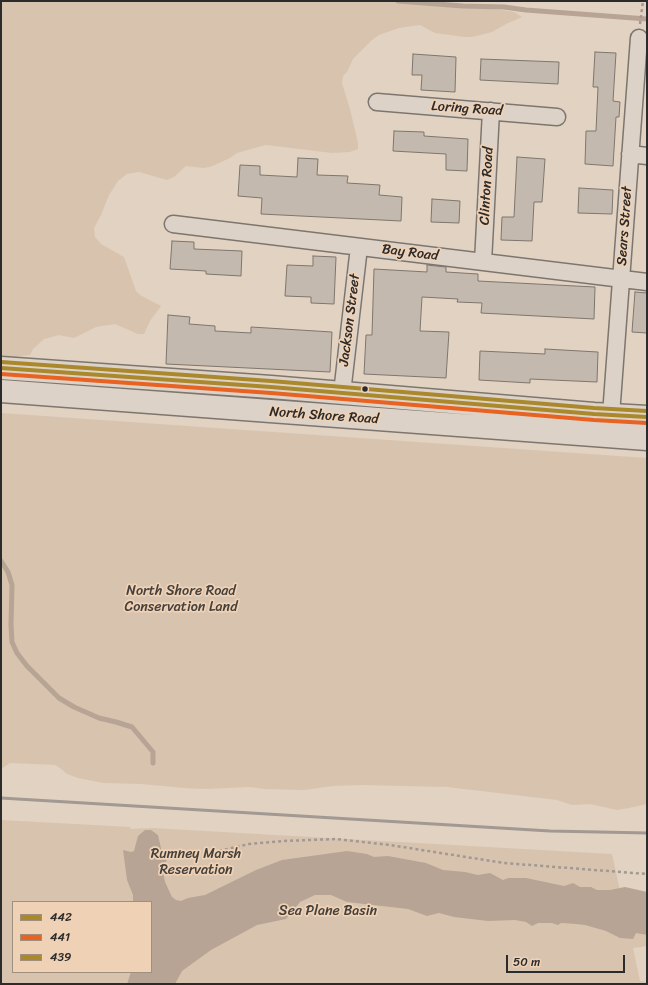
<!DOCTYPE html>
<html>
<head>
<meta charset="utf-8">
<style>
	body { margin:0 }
	#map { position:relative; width:648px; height:985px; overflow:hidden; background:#e2d2c2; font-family:Sriracha,sans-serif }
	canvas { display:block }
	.frame { position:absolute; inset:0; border:2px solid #2b2b2b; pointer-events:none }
	.legend { position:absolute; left:12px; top:901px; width:140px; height:72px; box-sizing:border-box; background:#efd1b5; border:1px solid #a18f7e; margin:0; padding:5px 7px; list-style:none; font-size:12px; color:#2b2b2b }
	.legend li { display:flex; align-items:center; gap:8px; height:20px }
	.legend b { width:20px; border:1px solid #a18f7e }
	.scale { position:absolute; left:506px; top:955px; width:119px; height:18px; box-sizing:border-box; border:2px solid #2b2b2b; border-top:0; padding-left:5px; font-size:12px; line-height:14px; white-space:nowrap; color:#2b2b2b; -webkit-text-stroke:3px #efd1b5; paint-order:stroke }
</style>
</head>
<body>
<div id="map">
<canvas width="648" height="985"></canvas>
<div class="frame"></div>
<ul class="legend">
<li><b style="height:5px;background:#aa892c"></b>442</li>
<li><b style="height:5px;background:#e86222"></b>441</li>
<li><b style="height:5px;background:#aa892c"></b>439</li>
</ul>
<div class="scale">50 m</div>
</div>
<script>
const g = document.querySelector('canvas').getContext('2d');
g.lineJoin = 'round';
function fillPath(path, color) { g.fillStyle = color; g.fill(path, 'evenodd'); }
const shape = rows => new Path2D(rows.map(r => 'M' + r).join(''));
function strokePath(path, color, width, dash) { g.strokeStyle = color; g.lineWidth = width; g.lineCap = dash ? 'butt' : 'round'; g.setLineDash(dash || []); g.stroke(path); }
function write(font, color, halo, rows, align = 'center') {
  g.font = font + ' Sriracha,sans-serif'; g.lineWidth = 3.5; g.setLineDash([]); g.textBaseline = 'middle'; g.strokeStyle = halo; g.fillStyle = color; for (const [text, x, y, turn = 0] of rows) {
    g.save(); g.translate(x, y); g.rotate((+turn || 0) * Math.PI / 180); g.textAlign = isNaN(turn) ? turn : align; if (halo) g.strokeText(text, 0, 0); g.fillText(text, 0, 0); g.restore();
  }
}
const green = shape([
	[1,1,432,1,508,11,514,12,522,17,508,23,492,32,472,37,465,37,435,33,420,25,399,28,379,35,372,40,353,59,347,72,343,76,342,83,350,109,358,143,358,149,350,152,332,153,266,145,237,153,230,158,210,167,203,168,186,166,174,177,167,180,139,172,127,174,123,177,118,181,109,195,101,215,94,228,95,237,101,244,124,257,136,291,140,295,161,306,150,321,144,334,138,334,115,324,96,327,74,338,59,335,44,339,33,349,30,355,15,357,1,355],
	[1,413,647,458,647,804,629,808,617,810,590,804,572,805,557,800,447,787,361,785,333,786,304,790,265,789,249,787,206,789,184,788,141,784,103,783,78,778,67,774,60,768,55,765,10,763,1,769],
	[1,820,131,827,130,829,152,828,612,854,629,932,647,934,647,946,633,948,640,981,647,982,647,984,1,984],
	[13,902,151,902,151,972,13,972]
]);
const water = shape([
	[145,830,151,830,158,835,163,857,167,860,162,867,165,882,172,897,176,900,181,901,188,898,205,895,256,870,282,860,347,851,367,854,374,857,388,856,426,863,443,870,465,872,478,875,490,873,503,880,508,878,526,878,564,886,573,883,580,887,591,887,597,890,610,890,625,887,647,892,647,935,636,933,633,939,620,938,606,931,585,925,576,924,561,923,558,925,552,923,538,923,532,926,526,922,515,920,488,921,454,917,439,913,427,916,408,909,347,902,331,895,315,895,300,902,286,919,257,925,211,950,182,971,175,984,127,984,131,972,151,972,151,902,133,902,133,895,127,880,123,850,131,852,134,851,138,836]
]);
const stream = shape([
	[398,1,463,6,504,7,526,10,647,19],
	[1,561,8,572,12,585,11,625,12,642,17,653,27,666,59,698,74,707,99,718,116,722,132,727,153,752,153,763]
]);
const building = shape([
	[595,52,616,53,613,101,620,102,619,117,616,117,613,166,585,164,586,131,596,131,598,87,593,87,595,52],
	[413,54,456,57,455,92,421,90,422,75,412,75,413,54],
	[481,59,559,62,558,84,480,80,481,59],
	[394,131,424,132,424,136,468,139,467,171,446,170,446,154,393,151,394,131],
	[517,157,545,159,542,202,534,202,532,241,501,240,502,217,514,217,517,157],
	[298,158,318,159,317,175,348,176,347,183,380,185,379,195,402,197,401,221,261,214,262,198,238,196,240,165,260,166,260,175,297,177,298,158],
	[579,188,613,190,612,214,578,213,579,188],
	[432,199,460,201,459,223,431,222,432,199],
	[172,241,194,242,194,249,242,251,241,276,206,274,206,271,170,269,172,241],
	[313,256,336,257,334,304,311,303,311,297,285,296,287,265,313,266,313,256],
	[427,265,446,267,446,272,478,274,478,281,595,287,594,319,481,313,482,303,457,302,458,299,422,297,420,331,449,332,446,378,364,374,366,335,372,335,374,269,427,272,427,265],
	[635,292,647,293,647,333,632,332,635,292],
	[168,315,190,317,189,324,215,326,215,331,251,333,251,327,332,332,330,372,166,364,168,315],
	[545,349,598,352,597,382,530,379,530,383,479,380,480,351,545,354,545,349]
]);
const path = shape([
	[640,24,643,1],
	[219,851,249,844,283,841,336,839,390,845,504,863,647,874]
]);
const minor = shape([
	[377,102,557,117],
	[630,154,647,156],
	[173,224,647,282],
	[483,262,491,111],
	[342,393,359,247],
	[611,415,639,38]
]);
const trunk = shape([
	[1,368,271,387,594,414,647,417],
	[1,391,647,439]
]);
const rail = shape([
	[1,798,550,831,647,833]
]);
const bus1 = shape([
	[1,368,271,387,594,414,647,417]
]);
const bus2 = shape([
	[1,374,271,393,594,420,647,423]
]);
const bus3 = shape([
	[1,362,271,381,594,408,647,411]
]);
const markers = [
	[365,389,3.5,"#2b2b2b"]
];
const streetNames = [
	["Loring Road",467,109,4],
	["Clinton Road",487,186,-87],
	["Sears Street",625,226,-86],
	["Bay Road",410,253,7],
	["Jackson Street",350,320,-83],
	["North Shore Road",324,416,4]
];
const parkNames = [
	["North Shore Road",181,591],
	["Conservation Land",181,607],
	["Rumney Marsh",196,854],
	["Reservation",196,870],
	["Sea Plane Basin",328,911]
];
fillPath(green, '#d8c3af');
fillPath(water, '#b7a494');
strokePath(stream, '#b7a494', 5);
fillPath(building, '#c4b9ae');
strokePath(building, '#7d766f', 1);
strokePath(minor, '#7d766f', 19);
strokePath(trunk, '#7d766f', 25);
strokePath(path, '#a19992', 2.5, [3, 3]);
strokePath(minor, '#ddd2c7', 16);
strokePath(trunk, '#ddd2c7', 22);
strokePath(rail, '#a19992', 3);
strokePath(bus1, '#aa892c', 4);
strokePath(bus2, '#e86222', 4);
strokePath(bus3, '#aa892c', 4);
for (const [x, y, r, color] of markers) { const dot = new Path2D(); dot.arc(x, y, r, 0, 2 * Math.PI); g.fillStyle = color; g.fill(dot); strokePath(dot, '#efd1b5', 1.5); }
write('14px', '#2b2b2b', '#efd1b5', streetNames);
write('14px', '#44403c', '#efd1b5', parkNames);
</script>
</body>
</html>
